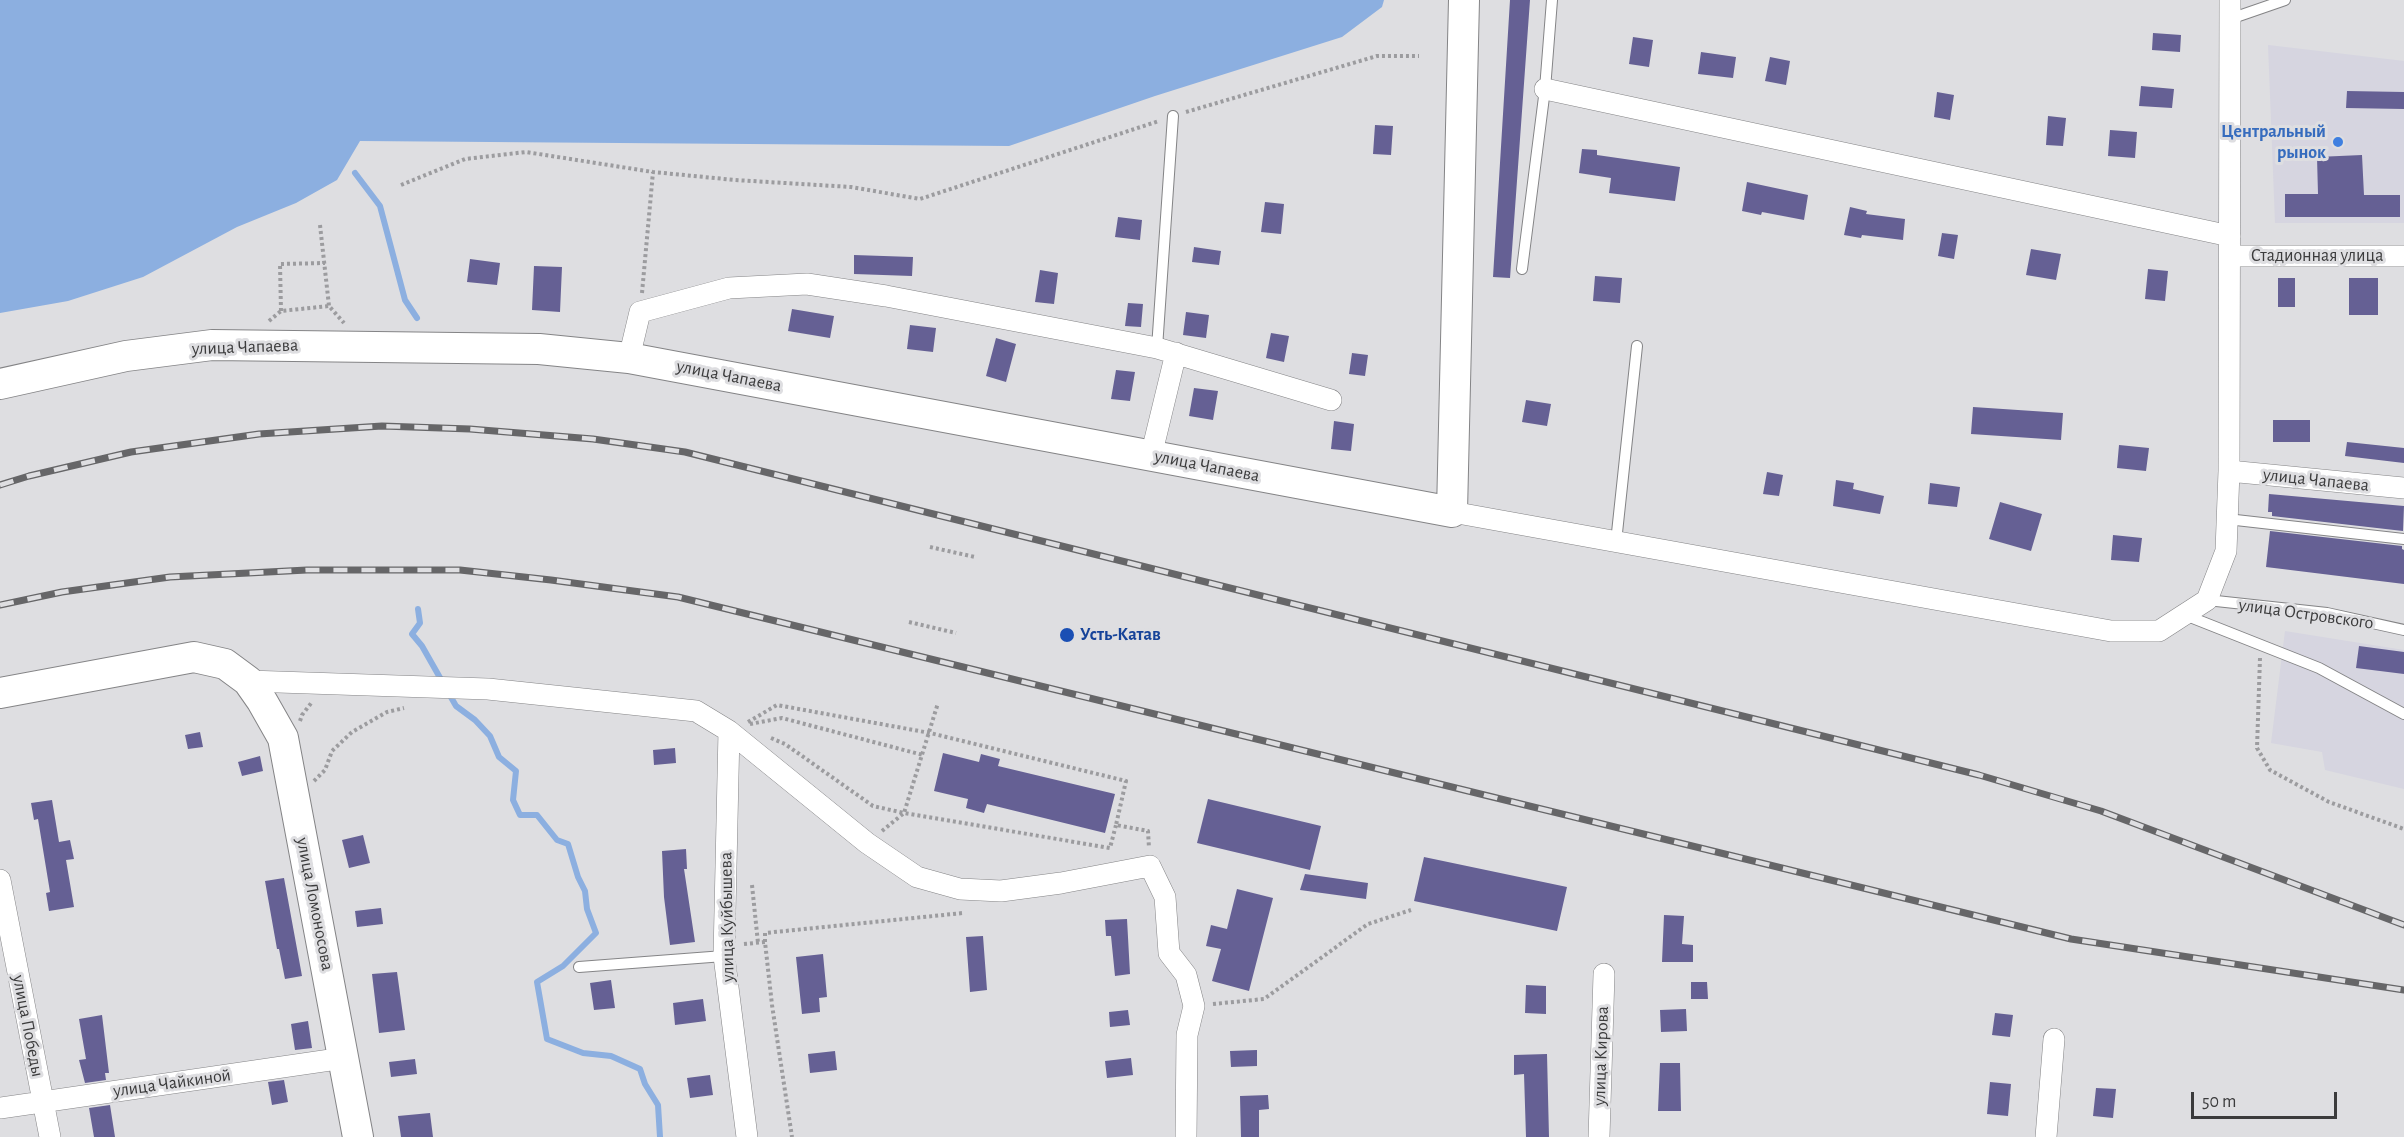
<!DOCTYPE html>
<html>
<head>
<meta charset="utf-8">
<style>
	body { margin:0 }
	#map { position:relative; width:2404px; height:1137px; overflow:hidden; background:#dedee1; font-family:"Alegreya Sans",sans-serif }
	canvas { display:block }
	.scale { position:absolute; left:2191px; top:1092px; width:146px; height:27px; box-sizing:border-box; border:3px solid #3b3b3c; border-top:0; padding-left:8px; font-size:18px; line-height:21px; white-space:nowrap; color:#3b3b3c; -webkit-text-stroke:4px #dedee1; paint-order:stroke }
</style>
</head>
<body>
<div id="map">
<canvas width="2404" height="1137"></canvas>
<div class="scale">50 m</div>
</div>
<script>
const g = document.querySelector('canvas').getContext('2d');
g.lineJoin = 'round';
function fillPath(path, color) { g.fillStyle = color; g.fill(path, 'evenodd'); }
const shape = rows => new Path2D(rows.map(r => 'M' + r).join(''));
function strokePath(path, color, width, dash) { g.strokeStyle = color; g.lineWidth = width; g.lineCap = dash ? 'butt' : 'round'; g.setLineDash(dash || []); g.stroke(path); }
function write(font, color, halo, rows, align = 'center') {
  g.font = font + ' "Alegreya Sans",sans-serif'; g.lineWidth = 6; g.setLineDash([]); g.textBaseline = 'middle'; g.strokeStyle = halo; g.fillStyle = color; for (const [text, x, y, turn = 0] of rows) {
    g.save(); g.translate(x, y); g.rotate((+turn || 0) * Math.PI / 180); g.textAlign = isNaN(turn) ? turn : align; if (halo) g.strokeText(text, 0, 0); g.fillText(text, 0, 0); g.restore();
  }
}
const built = shape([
	[2268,45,2404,61,2404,223,2275,223],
	[2285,631,2404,650,2404,789,2325,770,2322,752,2271,743]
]);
const water = shape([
	[0,0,1384,0,1382,7,1342,37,1155,96,1009,146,360,141,337,180,296,203,237,227,143,277,68,301,0,313]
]);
const stream = shape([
	[355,173,380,206,405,300,417,318],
	[418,609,420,623,412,634,422,646,443,683],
	[448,692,456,706,475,720,490,736,499,757,516,771,513,800,520,815,537,815,557,840,568,844,578,877,585,891,587,909,596,933,563,966,537,982,547,1039,583,1053,611,1056,640,1069,645,1084,658,1105,660,1137]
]);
const building = shape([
	[1510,0,1530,0,1510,278,1493,277],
	[2153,33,2181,35,2180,52,2152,50],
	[1633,37,1653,40,1649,67,1629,64],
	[1701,52,1736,57,1733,78,1698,74],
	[1770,57,1790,61,1786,85,1765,81],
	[2141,86,2174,89,2172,108,2139,106],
	[2347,91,2404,92,2404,109,2346,108],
	[1937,92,1954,95,1950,120,1934,117],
	[2048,116,2066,118,2063,146,2046,145],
	[1375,125,1393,126,1391,155,1373,154],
	[2110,130,2137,132,2135,158,2108,156],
	[1582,149,1597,150,1597,155,1680,167,1675,201,1609,193,1611,178,1579,173],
	[2362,155,2364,195,2400,195,2400,217,2285,217,2285,194,2318,194,2317,157],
	[1747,182,1808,195,1804,220,1762,212,1761,215,1742,211],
	[1265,202,1284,204,1281,234,1261,232],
	[1850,207,1867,211,1866,214,1905,219,1903,240,1862,235,1861,238,1844,235],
	[1118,217,1142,220,1140,240,1115,237],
	[1942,233,1958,235,1954,259,1938,256],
	[1194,247,1221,251,1219,265,1192,262],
	[2031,249,2061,254,2056,280,2026,275],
	[854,255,913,257,912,276,854,274],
	[470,259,500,263,497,285,467,282],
	[534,266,562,267,560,312,532,310],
	[2148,269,2168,271,2165,301,2145,299],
	[1040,270,1058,273,1054,304,1035,302],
	[1595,276,1622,278,1620,303,1593,301],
	[2278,278,2295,278,2295,307,2278,307],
	[2349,278,2378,278,2378,315,2349,315],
	[1128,303,1143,304,1141,327,1125,326],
	[792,309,834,316,830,338,788,331],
	[1186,312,1209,315,1206,338,1183,335],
	[910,325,936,328,933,352,907,349],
	[1271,333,1289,336,1284,362,1266,358],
	[996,338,1016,344,1006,382,986,376],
	[1352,353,1368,355,1365,376,1349,374],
	[1116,370,1135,372,1130,401,1111,399],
	[1194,388,1218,391,1213,420,1189,416],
	[1526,400,1551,404,1547,426,1522,422],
	[1973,407,2063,413,2061,440,1971,434],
	[2273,420,2310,420,2310,442,2273,442],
	[1334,421,1354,424,1351,451,1331,449],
	[2347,442,2404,448,2404,463,2345,456],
	[2119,445,2149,448,2146,471,2117,468],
	[1767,472,1783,475,1779,496,1763,494],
	[1836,480,1854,483,1853,489,1884,496,1880,514,1833,506],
	[1930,483,1960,487,1957,507,1928,504],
	[2269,494,2404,506,2403,531,2272,516,2272,512,2268,512],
	[2000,502,2042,514,2031,551,1989,539],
	[2270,531,2402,546,2402,549,2404,550,2404,584,2266,567],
	[2113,535,2142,538,2139,562,2111,560],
	[2359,646,2404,652,2404,674,2356,668],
	[200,732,203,747,188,749,185,735],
	[675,748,676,763,654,765,653,750],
	[943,753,979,762,981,754,1000,759,998,766,1115,794,1105,833,987,804,984,813,966,808,968,799,934,791],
	[260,756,263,771,242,776,238,762],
	[1208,799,1321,826,1310,870,1197,843],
	[52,800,59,842,70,840,74,859,66,860,74,907,49,911,46,893,50,892,38,819,34,820,31,803],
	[363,835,370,863,349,868,342,840],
	[686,849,687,869,684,869,695,942,670,945,664,897,662,851],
	[1424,857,1567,887,1557,931,1414,901],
	[1305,874,1368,883,1366,899,1300,890],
	[284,878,302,976,285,979,279,949,277,949,265,881],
	[1237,889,1273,898,1249,991,1212,981,1221,949,1206,946,1211,925,1227,929],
	[381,908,383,924,357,927,355,911],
	[1664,915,1684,916,1682,944,1693,945,1693,962,1662,962],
	[1127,919,1130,974,1115,976,1111,936,1106,936,1105,920],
	[983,936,987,990,970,992,966,937],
	[823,954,827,997,819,998,820,1012,802,1014,796,957],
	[397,972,405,1030,379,1033,372,974],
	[611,980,615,1008,594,1010,590,983],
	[1691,982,1707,982,1708,999,1691,999],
	[1526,985,1546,986,1546,1014,1525,1013],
	[703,999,706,1021,675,1025,673,1003],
	[1686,1009,1687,1031,1661,1032,1660,1010],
	[1128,1010,1130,1025,1110,1027,1109,1012],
	[1995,1013,2013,1015,2010,1037,1992,1035],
	[102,1015,109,1073,105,1073,106,1080,85,1083,79,1060,86,1059,79,1019],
	[308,1021,312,1048,295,1050,291,1024],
	[1257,1050,1257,1066,1231,1067,1230,1051],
	[835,1051,837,1070,810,1073,808,1054],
	[1547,1054,1549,1137,1526,1137,1524,1074,1514,1075,1514,1055],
	[1131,1058,1133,1075,1107,1078,1105,1061],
	[415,1059,417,1074,391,1077,389,1062],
	[1660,1063,1680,1063,1681,1111,1658,1111],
	[710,1075,713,1095,690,1098,687,1078],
	[284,1080,288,1102,272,1105,268,1082],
	[1990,1082,2011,1084,2008,1116,1987,1114],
	[2096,1088,2116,1089,2113,1118,2093,1116],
	[1268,1095,1269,1109,1259,1110,1259,1137,1241,1137,1240,1096],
	[110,1105,115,1137,94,1137,89,1108],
	[430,1113,433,1137,401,1137,398,1116]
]);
const path = shape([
	[1186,112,1377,56,1419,56],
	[401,185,465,159,526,152,653,172,735,180,851,187,920,199,1159,121],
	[320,225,329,306],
	[642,293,653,172],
	[281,311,280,264,325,263],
	[269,321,281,311,329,306,344,323],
	[930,547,975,557],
	[909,622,956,633],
	[2260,658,2257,748,2270,770,2329,802,2404,829],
	[300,721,302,715,312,702],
	[748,722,777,705,930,733,1126,781,1116,825,1148,831,1149,848],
	[750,724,782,718,923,755],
	[771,738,785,744,873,806,904,813,938,703],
	[314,781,325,770,332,751,352,732,387,712,404,708],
	[882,831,904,813,1110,848,1116,825],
	[752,885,758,943],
	[765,942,765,933,963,913],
	[744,944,765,942,772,1005,792,1137],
	[1213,1004,1264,999,1368,924,1411,910]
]);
const service = shape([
	[2230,19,2285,0],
	[1522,269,1545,89,1552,0],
	[1157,348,1173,116],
	[2227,519,2404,539],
	[1616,542,1637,346],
	[2207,600,2327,613,2404,630],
	[2185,615,2319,668,2404,714],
	[579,967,724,956]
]);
const minor = shape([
	[1545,89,2230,236],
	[2230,256,2404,256],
	[629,358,640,312,729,288,807,284,886,296,1157,348,1331,400],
	[1151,456,1176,353],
	[2229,471,2404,488],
	[1452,512,2111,631,2159,631,2207,600,2226,551,2229,471,2230,0],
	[248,681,488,689,696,711,729,731,867,843,917,877,960,889,1001,891,1061,883,1150,866,1165,897,1169,953,1186,975,1194,1006,1187,1035,1186,1137],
	[729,731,724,956,747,1137],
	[0,880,50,1137],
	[0,1108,344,1058],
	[1599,1137,1604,974],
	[2046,1137,2054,1039]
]);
const secondary = shape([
	[0,384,126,356,212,345,539,349,629,358,1452,512,1464,0],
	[0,693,194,657,225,664,248,681,262,701,283,738,358,1137]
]);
const rail = shape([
	[0,485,29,476,131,452,259,434,382,426,470,429,593,439,685,452,1979,775,2101,811,2404,925],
	[0,605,62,592,170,577,307,570,460,570,551,580,678,597,2071,939,2404,990]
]);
const markers = [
	[2338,142,6,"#3f7fe0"],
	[1067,635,8,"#1a4fb4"]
];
const shopNames = [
	["Центральный",2326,132],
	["рынок",2326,153]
];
const streetNames = [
	["Стадионная улица",2317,256],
	["улица Чапаева",245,347,-2],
	["улица Чапаева",729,376,11],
	["улица Чапаева",1207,466,11],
	["улица Чапаева",2316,480,6],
	["улица Островского",2306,614,8],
	["улица Ломоносова",315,904,79],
	["улица Куйбышева",727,917,-91],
	["улица Победы",28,1026,79],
	["улица Кирова",1601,1056,-88],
	["улица Чайкиной",172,1083,-8]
];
const transitNames = [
	["Усть-Катав",1080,635]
];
fillPath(built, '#d6d5e0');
fillPath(water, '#8cafe0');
strokePath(stream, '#8cafe0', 6);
fillPath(building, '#656094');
strokePath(service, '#848486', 12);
strokePath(minor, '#848486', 22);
strokePath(secondary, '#848486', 32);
strokePath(path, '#9c9c9f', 4, [3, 3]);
strokePath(service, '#fff', 10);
strokePath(minor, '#fff', 21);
strokePath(secondary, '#fff', 30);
strokePath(rail, '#666668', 7);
strokePath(rail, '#dedee1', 4.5, [14]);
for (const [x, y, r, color] of markers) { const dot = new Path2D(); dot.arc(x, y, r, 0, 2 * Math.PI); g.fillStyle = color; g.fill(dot); strokePath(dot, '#dedee1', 2); }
write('bold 18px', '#366cbe', '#dedee1', shopNames, 'right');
write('18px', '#3b3b3c', '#dedee1', streetNames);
write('bold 18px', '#164399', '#dedee1', transitNames, 'left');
</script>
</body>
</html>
